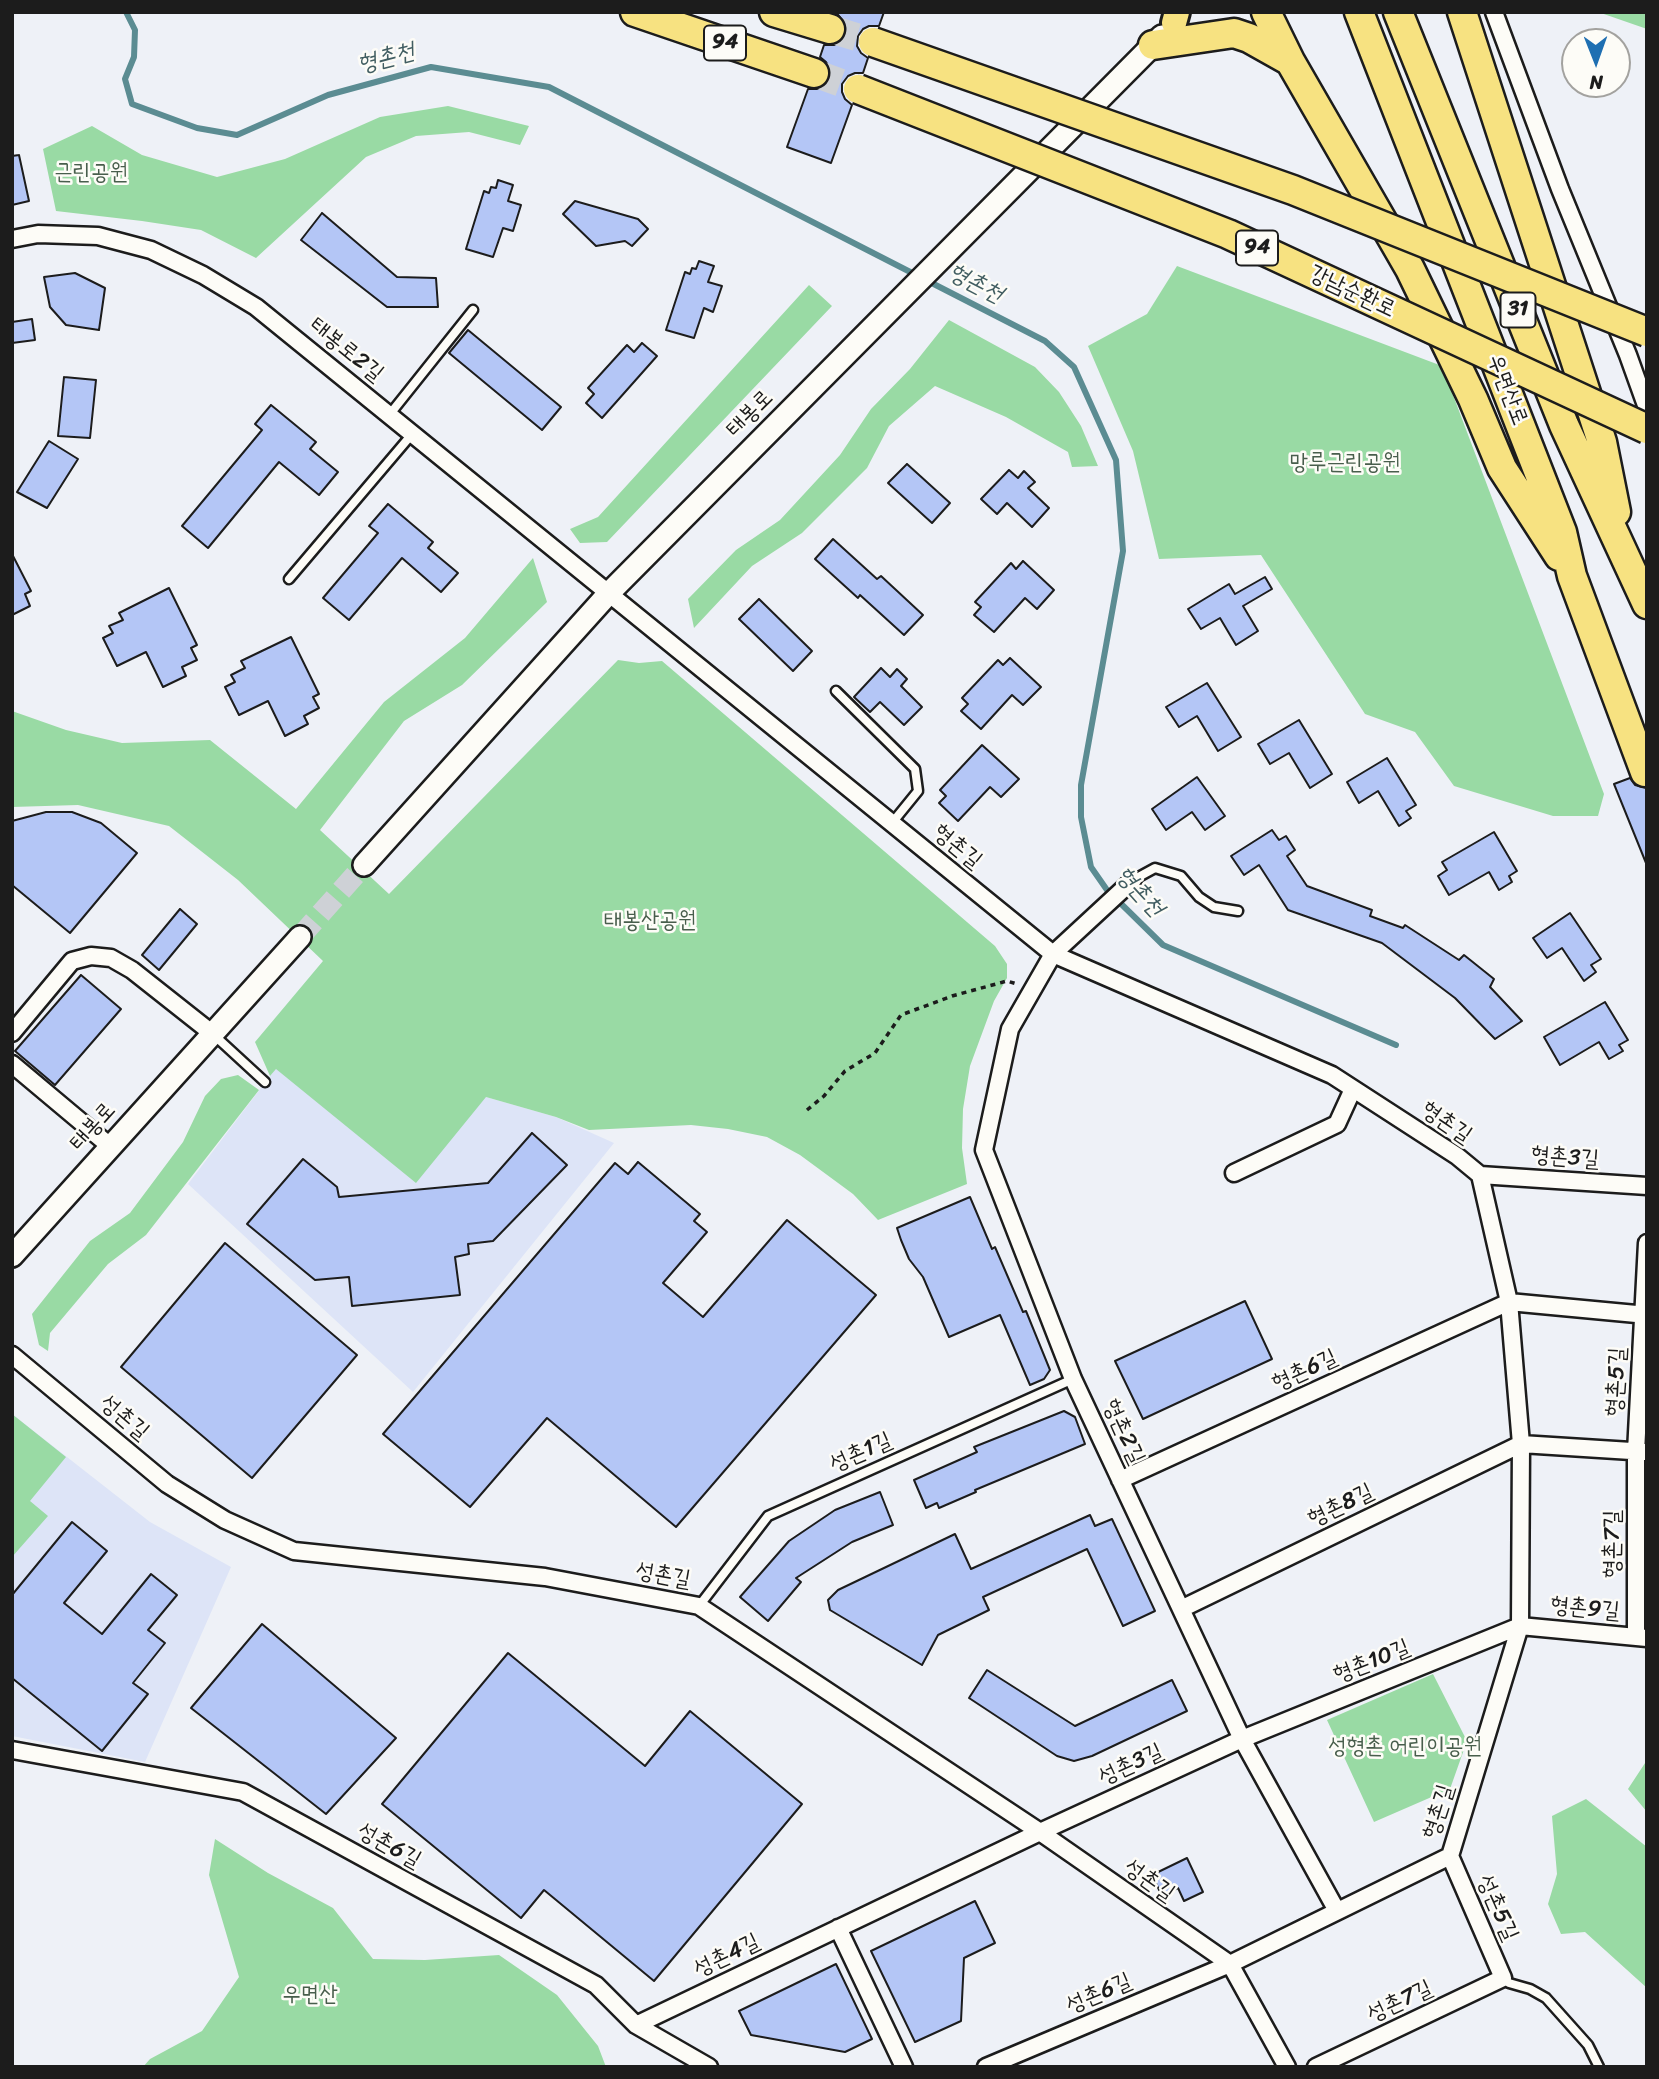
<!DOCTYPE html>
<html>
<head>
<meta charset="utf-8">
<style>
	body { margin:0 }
	#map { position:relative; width:1659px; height:2079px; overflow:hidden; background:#eef1f7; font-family:Sriracha,sans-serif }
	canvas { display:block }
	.frame { position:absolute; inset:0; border:14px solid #1c1c1c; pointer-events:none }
	.north { position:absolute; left:1561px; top:28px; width:70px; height:70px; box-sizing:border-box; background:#fdfcf7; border:2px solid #a3a29f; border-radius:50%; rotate:179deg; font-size:19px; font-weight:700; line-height:28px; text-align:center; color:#1c1c1c }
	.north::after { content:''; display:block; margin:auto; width:24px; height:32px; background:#1f6fb2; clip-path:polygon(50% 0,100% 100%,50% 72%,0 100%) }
</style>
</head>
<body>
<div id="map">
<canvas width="1659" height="2079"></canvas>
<div class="frame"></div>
<div class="north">N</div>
</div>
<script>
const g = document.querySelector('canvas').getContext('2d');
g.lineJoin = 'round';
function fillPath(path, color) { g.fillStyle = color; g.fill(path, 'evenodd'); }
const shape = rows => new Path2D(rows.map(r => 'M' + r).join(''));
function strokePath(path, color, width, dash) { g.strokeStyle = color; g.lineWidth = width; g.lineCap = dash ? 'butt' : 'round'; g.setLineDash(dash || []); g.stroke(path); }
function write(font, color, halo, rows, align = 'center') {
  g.font = font + ' Sriracha,"Poor Story",sans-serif'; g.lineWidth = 5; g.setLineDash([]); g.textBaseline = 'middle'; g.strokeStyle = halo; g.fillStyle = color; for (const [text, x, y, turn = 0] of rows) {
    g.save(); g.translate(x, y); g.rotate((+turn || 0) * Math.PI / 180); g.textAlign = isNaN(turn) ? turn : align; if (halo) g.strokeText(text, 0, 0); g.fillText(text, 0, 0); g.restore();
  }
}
const built = shape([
	[346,981,486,1097,556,1117,614,1143,413,1392,188,1184,270,1076],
	[12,1414,150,1522,231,1567,145,1762,12,1736]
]);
const green = shape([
	[1598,12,1647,12,1647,29],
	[448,106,529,126,520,145,469,132,416,136,366,157,256,258,201,230,142,221,56,211,43,149,92,126,142,155,217,177,285,159,380,117],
	[1177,266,1442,366,1604,794,1598,816,1553,816,1454,786,1415,732,1365,714,1261,555,1159,559,1133,451,1088,346,1147,314],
	[809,285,832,306,607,542,580,543,570,529,598,517],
	[949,320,1035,367,1059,392,1081,426,1098,466,1072,467,1068,452,1006,417,935,386,889,426,867,468,802,533,752,566,694,628,688,599,736,550,780,520,840,455,871,409,910,369],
	[533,558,547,602,462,685,404,721,320,830,389,894,618,660,639,663,662,661,995,946,1007,964,1007,978,994,1001,970,1066,963,1109,962,1148,967,1184,878,1220,853,1194,800,1155,767,1137,728,1129,691,1125,589,1130,556,1117,486,1097,416,1183,276,1069,270,1076,255,1042,323,961,238,880,169,826,78,805,12,807,12,711,66,730,122,743,210,740,296,809,384,702,465,638],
	[238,1075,259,1090,146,1235,108,1264,50,1333,48,1351,39,1345,32,1314,90,1241,130,1213,183,1142,205,1096,221,1079],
	[12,1414,66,1457,30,1501,48,1516,12,1557],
	[1433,1674,1467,1741,1450,1789,1374,1822,1327,1720],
	[1647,1760,1647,1812,1628,1789],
	[1586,1799,1647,1847,1647,1988,1585,1932,1561,1934,1548,1904,1557,1874,1552,1816],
	[215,1839,268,1873,333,1908,373,1959,425,1960,499,1955,557,1995,598,2046,606,2067,143,2067,150,2059,202,2031,239,1977,209,1875]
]);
const stream = shape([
	[126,12,135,30,134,57,125,79,132,104,197,128,237,135,328,95,431,67,549,87,1045,341,1074,367,1116,460,1123,551,1081,785,1081,817,1091,867,1107,890,1163,945,1396,1045]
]);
const building = shape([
	[836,12,884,12,879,26,869,26,863,29,858,36,857,46,861,53,868,58,863,73,855,73,848,76,842,84,842,92,845,99,852,105,831,163,787,147,808,89,818,89,825,85,829,79,830,69,826,62,820,57,824,45,834,45,842,41,846,34,846,25,836,12],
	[19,155,29,201,12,205,12,156,19,155],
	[498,180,513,185,508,201,521,205,513,231,503,228,493,257,466,249,484,191,489,193,491,187,496,188,498,180],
	[575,201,638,219,648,229,632,246,625,241,596,246,563,214,575,201],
	[322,213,397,277,436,278,438,307,387,307,301,240,322,213],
	[699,261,714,266,708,282,722,286,713,312,704,308,694,338,666,330,685,272,690,274,692,268,696,269,699,261],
	[75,273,105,288,99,330,66,325,50,307,44,277,75,273],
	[32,319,35,340,12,343,12,322,32,319],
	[468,330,561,407,542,430,449,353,468,330],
	[642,343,657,356,602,418,586,403,594,394,588,388,627,345,634,352,642,343],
	[64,377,96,380,90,438,58,436,64,377],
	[271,405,316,442,310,449,338,472,319,495,279,462,208,548,182,526,262,430,255,424,271,405],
	[49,441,78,459,47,508,17,492,49,441],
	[907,464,950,503,932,523,888,483,907,464],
	[1009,470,1018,478,1024,471,1035,482,1028,488,1049,508,1032,527,1007,503,997,514,981,499,1009,470],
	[388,504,433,542,428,548,458,573,441,592,402,558,349,620,323,598,378,533,369,526,388,504],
	[833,539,877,579,881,576,923,615,904,635,860,595,858,598,815,559,833,539],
	[12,554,31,591,25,594,30,606,12,615,12,554],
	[1023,561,1054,590,1037,609,1025,598,994,632,974,615,981,607,975,602,1011,563,1016,569,1023,561],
	[1265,577,1272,589,1243,606,1258,631,1236,645,1220,618,1201,629,1188,609,1229,584,1235,594,1265,577],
	[169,588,197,645,191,648,197,660,182,667,186,676,163,687,146,652,117,666,103,638,113,633,109,626,123,620,119,613,169,588],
	[759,599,812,651,793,671,739,619,759,599],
	[291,637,319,694,313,697,319,708,304,716,308,724,285,736,268,701,239,715,225,687,235,682,231,675,245,668,241,661,291,637],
	[1010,658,1041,687,1023,705,1012,695,981,729,961,711,968,704,962,698,998,660,1003,665,1010,658],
	[881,668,890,677,897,669,907,679,901,686,922,707,904,725,880,702,870,712,854,697,881,668],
	[1207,683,1241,737,1218,751,1197,716,1179,727,1166,707,1207,683],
	[1299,720,1332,774,1310,788,1289,753,1270,764,1258,744,1299,720],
	[982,745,1019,779,1001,797,990,787,958,821,939,803,946,796,940,790,982,745],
	[1387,758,1416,805,1406,811,1411,818,1399,826,1378,791,1359,803,1347,782,1387,758],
	[1197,777,1225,816,1205,830,1192,812,1166,830,1152,809,1197,777],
	[1630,778,1635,785,1647,788,1646,863,1614,784,1630,778],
	[46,812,72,812,101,823,137,853,70,933,12,885,12,821,46,812],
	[1272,830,1279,840,1286,836,1295,850,1287,856,1307,886,1372,910,1370,916,1403,928,1405,925,1459,960,1464,955,1494,979,1490,987,1522,1021,1495,1039,1455,998,1382,943,1288,910,1259,865,1244,875,1231,856,1272,830],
	[1494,832,1517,871,1509,876,1512,882,1499,890,1489,872,1449,895,1438,876,1447,870,1442,862,1494,832],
	[180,909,197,924,159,970,142,955,180,909],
	[1570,913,1601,959,1591,965,1596,972,1584,981,1562,948,1547,958,1533,938,1570,913],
	[81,975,121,1009,55,1085,15,1051,81,975],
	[1605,1002,1628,1040,1619,1045,1623,1051,1609,1059,1599,1042,1560,1065,1544,1037,1605,1002],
	[532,1133,567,1165,493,1241,468,1244,469,1254,455,1257,460,1295,352,1306,349,1277,315,1280,247,1224,303,1159,337,1187,339,1197,488,1183,532,1133],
	[638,1162,700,1214,694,1221,707,1232,663,1283,703,1317,787,1220,876,1295,676,1527,547,1418,470,1507,383,1434,615,1163,628,1174,638,1162],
	[970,1197,992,1249,995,1247,1023,1312,1026,1311,1050,1370,1044,1379,1030,1385,1000,1315,949,1337,923,1277,909,1259,901,1240,897,1228,970,1197],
	[225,1243,357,1355,252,1478,121,1367,225,1243],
	[1245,1301,1272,1359,1143,1419,1115,1361,1245,1301],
	[1064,1411,1075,1417,1085,1444,975,1490,976,1492,939,1508,937,1503,926,1508,914,1480,977,1452,974,1447,1064,1411],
	[880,1492,893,1525,852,1542,796,1578,801,1582,768,1621,740,1597,789,1541,835,1510,880,1492],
	[1090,1515,1095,1526,1112,1519,1155,1611,1123,1626,1087,1549,983,1597,989,1610,938,1635,922,1665,830,1610,828,1600,838,1590,955,1534,971,1569,1090,1515],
	[72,1522,107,1551,64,1603,102,1634,151,1574,177,1595,148,1630,165,1643,133,1683,148,1694,102,1751,12,1678,12,1595,72,1522],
	[262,1624,396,1738,326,1814,191,1708,262,1624],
	[508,1653,645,1766,690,1711,802,1804,654,1981,544,1890,521,1918,382,1804,508,1653],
	[987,1670,1075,1726,1172,1680,1187,1711,1092,1756,1074,1761,1057,1756,969,1698,987,1670],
	[1187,1858,1203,1892,1184,1901,1178,1888,1162,1896,1152,1875,1187,1858],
	[975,1901,995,1943,964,1958,961,2021,915,2042,871,1951,975,1901],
	[836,1964,872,2039,845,2052,751,2035,739,2011,836,1964]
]);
const secondaryTunnel = shape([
	[300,937,364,865]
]);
const highwayTunnel = shape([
	[830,29,873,42],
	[814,73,858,89]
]);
const path = shape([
	[807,1110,824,1096,845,1071,875,1053,901,1015,952,996,1007,981,1017,984]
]);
const lane = shape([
	[390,414,473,310],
	[289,579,413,433],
	[836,691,915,769,918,791,892,823],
	[1133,880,1155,868,1181,876,1199,897,1214,907,1238,911],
	[215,1036,265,1082],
	[699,1606,768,1516,1073,1379],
	[1503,1978,1509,1983,1530,1989,1546,1998,1588,2045,1599,2067]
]);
const street = shape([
	[1494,12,1560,189,1628,355,1647,408],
	[12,239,38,234,98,236,151,250,203,275,256,307,1053,954,1332,1075,1457,1156,1480,1175,1509,1302,1521,1444,1520,1626,1450,1856,1230,1964,986,2067],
	[1133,880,1053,954,1010,1029,984,1150,1073,1379,1242,1739,1337,1911],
	[12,1033,72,961,91,956,111,958,132,970,213,1034],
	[12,1064,111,1147],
	[1234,1173,1337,1124,1353,1089],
	[1480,1175,1647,1186],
	[12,1355,167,1484,225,1520,294,1551,545,1577,699,1606,1040,1832,1230,1964,1287,2067],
	[1120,1480,1509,1302,1647,1315],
	[1181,1609,1521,1444,1647,1452],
	[1636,1637,1636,1452,1647,1243],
	[12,1750,243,1792,596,1985,636,2025,709,2067],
	[838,1928,904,2067],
	[636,2025,1040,1832,1242,1739,1520,1626,1647,1638],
	[1316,2067,1503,1978,1450,1856]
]);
const secondary = shape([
	[364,865,609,593,1162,36],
	[12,1256,300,937]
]);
const primary = shape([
	[1174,23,1177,12]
]);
const highway = shape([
	[635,12,814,73],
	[774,12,830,29],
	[1266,12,1290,61,1410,269,1473,399,1502,468,1559,556],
	[1359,12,1562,532,1572,576,1645,772],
	[1398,12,1564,425,1647,604],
	[1462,12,1602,442,1616,512],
	[1153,45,1234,33,1249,38,1290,61]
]);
const highwayBridge = shape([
	[873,42,1293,190,1647,332],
	[858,89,1228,234,1647,429]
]);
const shields = [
	[725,43,42],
	[1257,248,42],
	[1518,310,35]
];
const shieldNames = [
	["94",725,43],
	["94",1257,248],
	["31",1518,310]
];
const parkNames = [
	["근린공원",91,173],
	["망루근린공원",1345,463],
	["태봉산공원",650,921],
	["성형촌 어린이공원",1405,1747],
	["우면산",310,1995]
];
const streetNames = [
	["강남순환로",1352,292,25],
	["태봉로2길",346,350,39],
	["우면산로",1507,390,69],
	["태봉로",750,414,-45],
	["형촌길",957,847,39],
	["형촌길",1446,1123,34],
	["태봉로",93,1127,-48],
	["형촌3길",1565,1158,4],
	["형촌6길",1305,1371,-25],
	["형촌5길",1617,1382,-87],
	["성촌길",124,1418,40],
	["형촌2길",1123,1432,65],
	["성촌1길",861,1453,-24],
	["형촌8길",1341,1506,-26],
	["형촌7길",1613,1544,-90],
	["성촌길",663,1576,10],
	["형촌9길",1585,1609,5],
	["형촌10길",1372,1662,-22],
	["성촌3길",1131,1765,-25],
	["형촌길",1439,1812,-73],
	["성촌6길",389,1846,29],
	["성촌길",1149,1881,35],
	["성촌5길",1497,1908,66],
	["성촌4길",727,1956,-26],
	["성촌6길",1099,1994,-23],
	["성촌7길",1400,2002,-25]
];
const waterNames = [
	["형촌천",386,59,-15],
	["형촌천",975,284,27],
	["형촌천",1139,892,47]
];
fillPath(built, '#dde4f7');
fillPath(green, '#99daa4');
strokePath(stream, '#5b8c92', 6);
fillPath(building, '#b4c6f6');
strokePath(building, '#1c1c1c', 2);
strokePath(secondaryTunnel, '#ced1d6', 21, [21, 10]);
strokePath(highwayTunnel, '#ced1d6', 28, [28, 14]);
strokePath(lane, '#1c1c1c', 13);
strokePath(street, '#1c1c1c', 21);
strokePath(secondary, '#1c1c1c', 26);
strokePath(primary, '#1c1c1c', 30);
strokePath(highway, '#1c1c1c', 33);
strokePath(path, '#1c1c1c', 3.5, [5, 5]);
strokePath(lane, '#fdfcf7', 8);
strokePath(street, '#fdfcf7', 16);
strokePath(secondary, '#fdfcf7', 21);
strokePath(primary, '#f7e281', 24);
strokePath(highway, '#f7e281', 28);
strokePath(highwayBridge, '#1c1c1c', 33, []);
strokePath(highwayBridge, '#f7e281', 28);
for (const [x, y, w] of shields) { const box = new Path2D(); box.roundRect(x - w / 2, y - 17.5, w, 35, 5); g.fillStyle = '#fdfcf7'; g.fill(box); strokePath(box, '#1c1c1c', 2); }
write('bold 21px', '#1c1c1c', null, shieldNames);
write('23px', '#485e4c', '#fdfcf7', parkNames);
write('23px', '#1c1c1c', '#fdfcf7', streetNames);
write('italic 24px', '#415d61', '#fdfcf7', waterNames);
</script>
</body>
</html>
